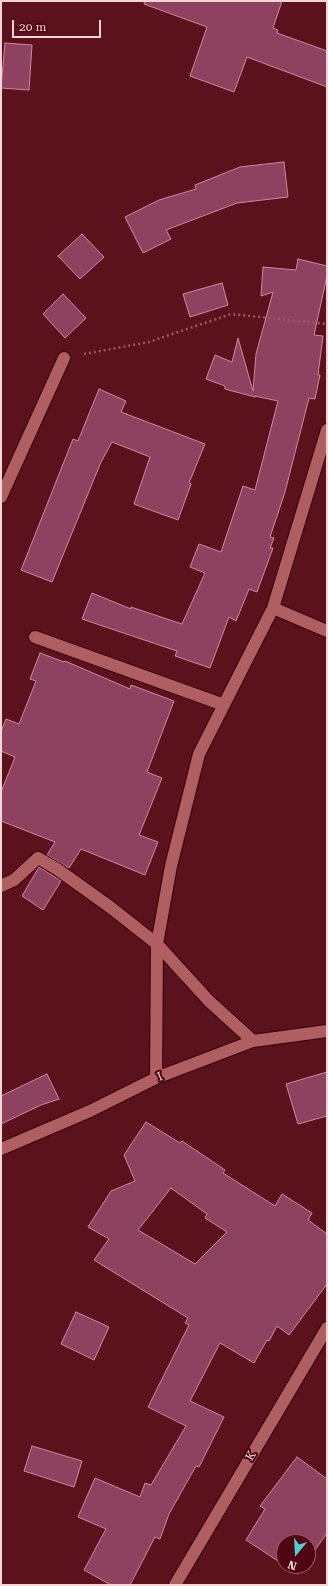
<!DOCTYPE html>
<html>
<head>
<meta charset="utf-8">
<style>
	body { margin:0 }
	#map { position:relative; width:328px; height:1586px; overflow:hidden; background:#5c121c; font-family:"Roboto Serif",serif }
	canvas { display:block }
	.frame { position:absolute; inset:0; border:2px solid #fad5d5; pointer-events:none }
	.north { position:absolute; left:276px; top:1534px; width:40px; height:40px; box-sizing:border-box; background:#500413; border:1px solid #945861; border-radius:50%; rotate:198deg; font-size:11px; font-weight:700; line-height:16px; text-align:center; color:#fad5d5 }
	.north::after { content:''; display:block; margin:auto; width:14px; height:18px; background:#51ccd1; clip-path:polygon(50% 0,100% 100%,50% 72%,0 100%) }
	.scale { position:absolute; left:12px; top:20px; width:89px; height:18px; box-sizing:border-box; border:2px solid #fad5d5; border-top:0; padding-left:5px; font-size:12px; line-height:14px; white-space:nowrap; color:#fad5d5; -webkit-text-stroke:3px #500413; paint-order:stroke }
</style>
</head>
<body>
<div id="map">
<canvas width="328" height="1586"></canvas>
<div class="frame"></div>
<div class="north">N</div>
<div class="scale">20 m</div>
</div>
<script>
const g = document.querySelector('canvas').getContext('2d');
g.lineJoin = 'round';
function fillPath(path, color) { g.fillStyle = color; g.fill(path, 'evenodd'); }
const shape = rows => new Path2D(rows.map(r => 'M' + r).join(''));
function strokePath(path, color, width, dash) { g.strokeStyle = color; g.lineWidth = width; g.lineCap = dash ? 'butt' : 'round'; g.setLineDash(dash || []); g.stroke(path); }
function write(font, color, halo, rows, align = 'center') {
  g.font = font + ' "Roboto Serif",serif'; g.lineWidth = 4; g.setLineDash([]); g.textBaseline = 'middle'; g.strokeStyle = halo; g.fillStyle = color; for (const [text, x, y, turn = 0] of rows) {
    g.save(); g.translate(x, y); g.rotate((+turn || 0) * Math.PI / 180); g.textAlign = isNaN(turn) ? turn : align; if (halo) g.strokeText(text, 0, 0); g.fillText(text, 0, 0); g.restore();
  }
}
const building = shape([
	[145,1,282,1,273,28,278,30,277,33,327,51,327,87,247,57,234,92,190,76,207,27,144,4,145,1],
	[5,43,32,45,29,90,1,88,5,43],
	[284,162,288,197,237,203,166,230,171,239,143,253,125,217,159,200,196,189,195,185,240,167,284,162],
	[82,234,104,257,80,279,58,256,82,234],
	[298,259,327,266,327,276,314,335,323,336,318,375,320,375,315,399,309,398,285,492,270,537,274,538,270,548,273,548,257,592,249,589,236,621,229,617,210,668,175,656,177,651,82,619,92,593,131,609,131,607,182,624,205,573,190,567,199,544,221,552,243,486,255,490,278,401,255,396,255,397,225,389,225,386,206,379,215,355,232,362,238,338,253,391,256,354,273,292,261,296,263,267,296,270,298,259],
	[222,283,228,305,190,317,183,294,222,283],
	[63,294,86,318,65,338,43,314,63,294],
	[99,389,126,401,121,412,205,444,189,483,191,484,178,520,134,504,150,457,112,442,101,462,52,582,21,570,73,439,78,441,99,389],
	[40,653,64,662,65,661,130,689,131,685,174,701,147,772,162,778,139,835,158,842,145,875,81,849,69,868,47,855,55,842,1,821,1,792,15,757,1,751,1,731,6,719,19,724,36,681,30,679,40,653],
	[39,867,61,881,43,910,22,896,39,867],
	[327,1072,327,1116,298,1124,286,1084,327,1072],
	[47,1074,59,1099,41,1105,1,1124,1,1096,47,1074],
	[146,1122,180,1143,182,1141,225,1170,223,1173,275,1206,282,1194,312,1213,308,1220,327,1234,327,1284,289,1335,277,1326,269,1341,267,1340,254,1363,220,1343,190,1401,224,1417,199,1467,196,1466,169,1514,160,1539,155,1537,130,1585,111,1585,84,1570,106,1529,78,1517,95,1478,140,1497,145,1483,151,1485,186,1426,148,1407,189,1325,185,1323,188,1318,94,1260,109,1239,88,1227,111,1191,135,1181,124,1155,146,1122],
	[171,1188,207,1214,205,1218,227,1232,195,1264,138,1230,171,1188],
	[76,1312,109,1327,94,1360,61,1344,76,1312],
	[32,1446,82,1461,74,1487,24,1471,32,1446],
	[297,1457,327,1479,327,1533,308,1560,308,1542,284,1542,284,1565,246,1540,265,1509,260,1506,297,1457],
	[286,1566,303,1566,298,1574,286,1566]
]);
const path = shape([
	[84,354,149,342,231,314,327,324]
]);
const minor = shape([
	[1,497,64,358],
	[273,608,327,631],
	[35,637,224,705],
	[1,886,14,880,38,858,57,869,110,907,157,944,209,1001,253,1041],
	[156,1078,157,944,171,866,199,754,273,608,327,430],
	[1,1149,90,1111,156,1078,253,1041,327,1031],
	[175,1585,327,1328]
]);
const streetNames = [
	["I",160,1077,-22],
	["K",251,1456,-59]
];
fillPath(building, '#8d435f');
strokePath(building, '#d685a0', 1);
strokePath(minor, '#38010a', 14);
strokePath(path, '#975b61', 2.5, [2, 3]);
strokePath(minor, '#af5e61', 12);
write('12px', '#fad5d5', '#500413', streetNames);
</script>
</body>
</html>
